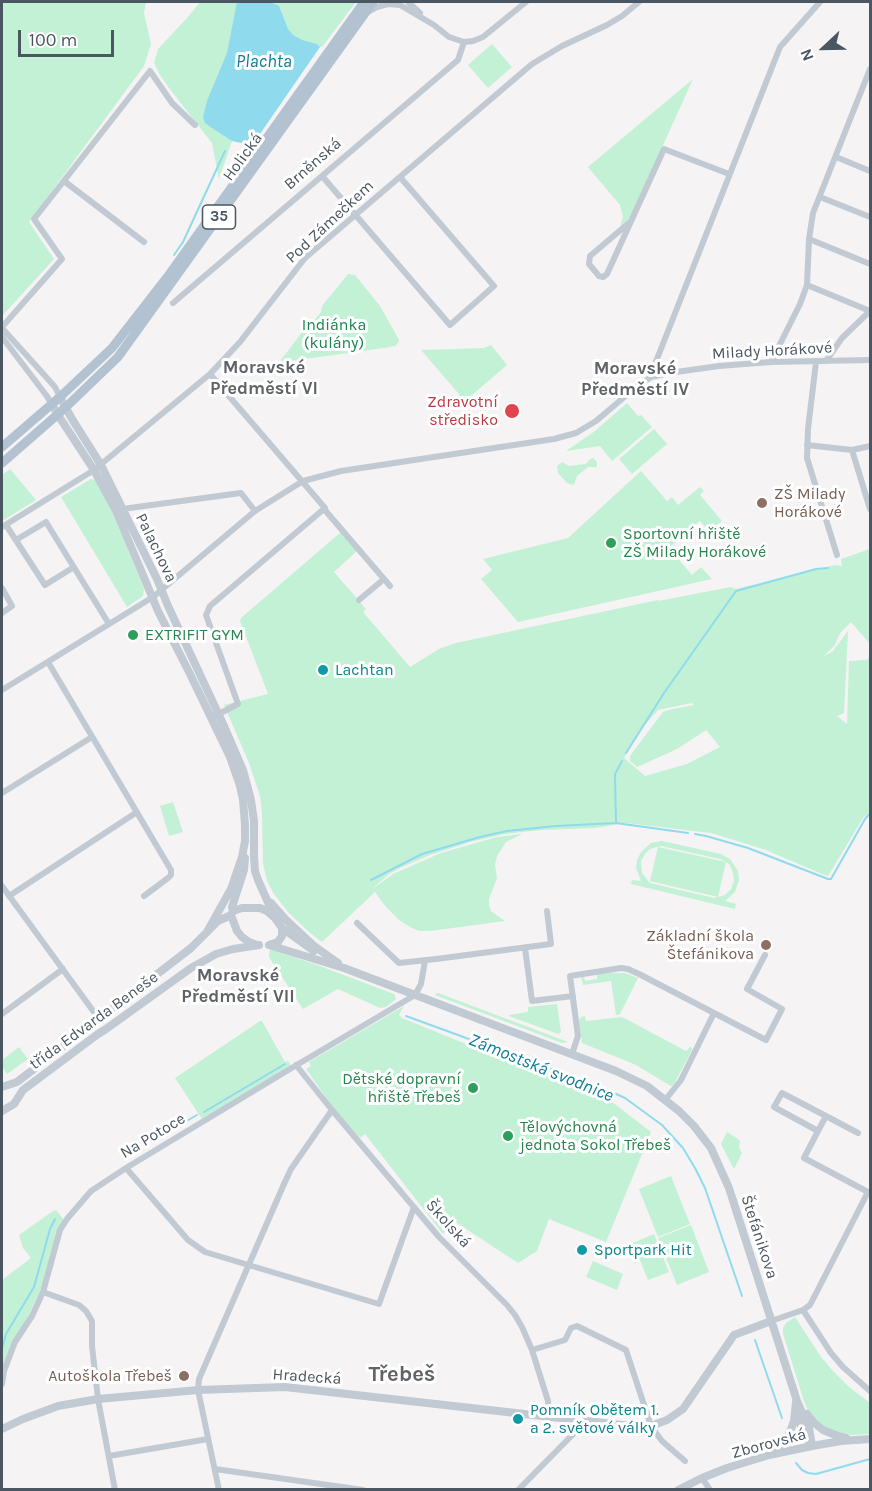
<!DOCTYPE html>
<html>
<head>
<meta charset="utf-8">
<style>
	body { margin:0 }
	#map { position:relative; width:872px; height:1491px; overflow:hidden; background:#f5f3f3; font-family:Karla,sans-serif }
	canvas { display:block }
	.frame { position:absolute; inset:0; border:3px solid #4a5661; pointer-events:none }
	.north { position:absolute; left:794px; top:18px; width:60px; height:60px; -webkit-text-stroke:4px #fff; paint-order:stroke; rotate:248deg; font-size:16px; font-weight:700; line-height:24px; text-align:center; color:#4a5661 }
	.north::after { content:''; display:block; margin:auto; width:21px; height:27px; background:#4a5661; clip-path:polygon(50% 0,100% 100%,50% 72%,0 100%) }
	.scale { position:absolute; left:18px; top:30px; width:96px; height:27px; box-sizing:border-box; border:3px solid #4a5661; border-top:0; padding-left:8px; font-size:18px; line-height:21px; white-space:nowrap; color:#4a5661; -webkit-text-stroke:4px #fff; paint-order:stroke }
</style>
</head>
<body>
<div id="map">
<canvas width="872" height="1491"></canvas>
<div class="frame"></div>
<div class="north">N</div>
<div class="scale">100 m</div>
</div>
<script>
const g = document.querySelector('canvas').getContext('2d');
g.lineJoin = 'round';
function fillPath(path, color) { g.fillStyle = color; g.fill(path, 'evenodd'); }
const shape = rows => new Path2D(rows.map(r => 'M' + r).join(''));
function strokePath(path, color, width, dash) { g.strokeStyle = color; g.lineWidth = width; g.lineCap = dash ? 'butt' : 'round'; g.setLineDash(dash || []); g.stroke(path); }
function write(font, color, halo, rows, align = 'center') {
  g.font = font + ' Karla,sans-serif'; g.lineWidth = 6; g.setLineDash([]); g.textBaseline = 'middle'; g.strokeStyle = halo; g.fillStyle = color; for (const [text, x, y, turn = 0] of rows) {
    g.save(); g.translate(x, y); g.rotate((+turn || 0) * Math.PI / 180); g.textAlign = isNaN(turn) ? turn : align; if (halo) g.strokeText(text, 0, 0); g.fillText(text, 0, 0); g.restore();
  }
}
const green = shape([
	[2,2,146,2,144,13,151,44,144,66,29,222,54,259,2,316],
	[200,2,356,2,322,47,320,47,227,137,232,141,219,179,212,143,169,88,160,75,154,63,158,49,188,17],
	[492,44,512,67,488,88,468,65],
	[693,79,630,218,620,226,623,217,620,205,588,167],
	[348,274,355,275,380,306,393,329,399,340,398,343,395,346,384,348,283,362,281,360,306,327,311,324,321,312,322,306],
	[491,345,507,365,465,401,421,350,484,348],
	[627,403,638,416,641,415,652,427,612,461,600,446,566,451,595,431],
	[654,429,667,444,632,474,619,459],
	[593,458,597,462,597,466,596,467,588,467,577,476,574,485,567,483,558,473,557,466,562,462,569,466,586,464,590,459],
	[10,469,36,500,2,521,2,475],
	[641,471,667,501,672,497,678,505,700,487,704,491,700,495,722,521,709,532,700,521,669,548,692,575,701,567,712,579,518,622,481,579,492,570,483,559,568,538],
	[91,479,96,480,115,519,144,589,143,596,127,607,61,497],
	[341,532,357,551,334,572,366,609,363,612,410,667,439,649,456,643,658,600,658,601,731,587,736,589,835,565,842,566,841,559,870,549,870,644,851,622,840,633,835,645,823,657,833,651,848,631,844,713,837,716,847,724,849,661,867,660,870,655,870,811,863,818,828,876,822,874,766,850,711,833,625,823,596,828,541,830,505,834,470,842,430,855,402,867,389,874,371,890,393,874,441,853,497,837,522,834,506,842,497,856,495,865,497,878,489,899,489,905,491,911,505,921,430,931,419,931,410,927,398,919,386,907,375,892,322,942,309,932,288,912,274,894,267,881,263,864,262,814,260,796,249,763,224,705,268,694,242,626,240,621,241,618],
	[692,703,694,705,668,710,663,712,630,756,630,761,637,767,677,749,706,730,720,747,687,764,645,776,624,758,644,726,658,710],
	[173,802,183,832,169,836,160,806],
	[662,841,721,854,730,859,738,871,739,880,735,892,725,901,736,904,735,909,631,884,632,880,641,881,636,868,637,860,641,852,651,843],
	[661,846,720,859,726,862,658,847,650,881,718,897,726,862,730,865,733,873,734,881,731,889,725,895,714,898,650,883,642,873,641,861,645,854,650,849],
	[270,949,320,966,394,994,396,999,386,1007,380,1008,338,989,303,1009,269,957],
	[607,973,625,973,638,978,620,1014,618,1015,616,1015,611,981,583,985,581,976,584,976,585,981,597,979,597,974],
	[437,993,438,993,568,1042,562,1043,435,995],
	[557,1004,561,1032,558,1034,509,1016,509,1015,528,1012,528,1007],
	[404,1006,399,1015,402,1018,471,1046,599,1092,651,1132,606,1242,549,1219,537,1251,518,1263,454,1221,443,1234,365,1134,360,1138,337,1113,306,1069,311,1066,309,1062],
	[585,1016,586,1021,622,1017,686,1051,691,1046,692,1050,674,1084,671,1086,636,1065,582,1043,579,1020,581,1017],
	[260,1021,262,1021,285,1062,288,1061,291,1066,202,1119,175,1078],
	[19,1047,28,1059,7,1074,2,1066,2,1060],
	[727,1132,738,1139,740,1141,739,1148,742,1153,734,1169,721,1144],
	[671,1176,690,1224,658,1237,639,1189],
	[56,1210,65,1221,41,1289,2,1370,2,1280,31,1258,23,1248,19,1235,53,1211],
	[691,1225,709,1272,677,1285,658,1238],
	[654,1234,669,1272,648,1280,633,1243],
	[593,1261,623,1274,617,1290,586,1277],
	[795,1317,821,1357,833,1371,849,1387,870,1403,870,1434,852,1435,835,1432,820,1424,808,1411,804,1401,783,1334,783,1328,786,1323]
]);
const water = shape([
	[237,2,270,2,279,6,288,29,293,35,302,40,317,44,320,47,253,144,246,144,232,141,212,128,205,123,203,117,207,101,227,53]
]);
const stream = shape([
	[174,255,183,242,225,151],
	[626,753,664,693,736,591,816,569,828,568],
	[616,822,615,774,622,761],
	[695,834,706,836,748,848,828,879,831,879,865,819,870,813],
	[371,880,422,854,480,837,507,831,556,826,616,823,688,833],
	[406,1016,603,1088,625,1098,662,1125,683,1148,695,1168,705,1188,742,1296],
	[204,1112,285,1064],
	[164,1134,197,1115],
	[755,1340,782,1418],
	[2,1349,6,1334,34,1287,50,1229,55,1219],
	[796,1463,802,1470,808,1473,816,1474,870,1459]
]);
const minor = shape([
	[408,2,420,13],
	[368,12,377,7,388,4,400,5,434,25,449,37,464,42,473,41,483,37,526,2],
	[836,157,870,171],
	[322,176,450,325,494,286,400,177],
	[64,181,144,242],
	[820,197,870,217],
	[630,222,590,256,589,264,599,276,603,277,607,274,664,149,729,174],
	[809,239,870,264],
	[807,285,870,311],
	[173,303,458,60,464,42],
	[2,327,62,259,34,219,150,71,172,103,195,125],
	[2,328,55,387,60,397],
	[2,337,46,395,52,404],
	[826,361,842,338,870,311],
	[771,362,800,304,807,285,809,239,813,213,870,69],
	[816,362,808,429,807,458,837,555],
	[210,374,325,508,210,606,206,615,238,704,211,718],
	[651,377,655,364,780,47,820,2],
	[807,445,852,450,870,446],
	[852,450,870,509],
	[122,509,241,493,255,511],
	[324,509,390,586],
	[6,525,45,585,74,567],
	[2,527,94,470,210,374,240,342,305,258,532,64,562,46,607,25,622,16,639,2],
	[16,540,46,522,109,624],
	[2,588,12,606,2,613],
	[359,600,384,579],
	[48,662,171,870,171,875,168,878,144,896],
	[2,690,153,597,255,511,303,481,341,471,554,439,576,433,596,421,635,388,651,377,669,373,719,366,771,362,870,360],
	[2,793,92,737],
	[2,886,99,1019],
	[9,896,137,812],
	[357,923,399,963,436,959,551,944,547,911],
	[525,948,532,1001,573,996],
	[2,1014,63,969],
	[572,1054,578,1036,570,976,621,968,628,969,641,975,766,1040,782,1009,747,989,765,955],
	[296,1065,332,1110,439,1237,507,1305,515,1315,522,1327,532,1350,548,1401,549,1416],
	[666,1099,681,1080,714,1013],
	[826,1116,858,1133],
	[126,1168,188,1240,205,1252,379,1304,414,1207],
	[43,1292,79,1305,86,1311,92,1321,92,1346,98,1399,115,1490],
	[803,1310,810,1305,868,1192,804,1158,818,1131,774,1107,782,1093,826,1116,818,1131],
	[771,1321,803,1310,831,1353,843,1367,870,1391],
	[532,1350,565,1340,571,1328,577,1326,626,1350,651,1426,662,1441,685,1461],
	[2,1384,4,1371,15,1342,32,1316,43,1292,60,1230,67,1219,91,1191,126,1168,290,1069,415,995,421,984,425,961],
	[109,1456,208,1439],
	[215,1469,363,1490],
	[702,1478,710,1490],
	[219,1490,198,1390,199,1379,284,1184,291,1169,332,1110],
	[518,1490,587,1420]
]);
const tertiary = shape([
	[60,397,72,419,101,465,157,579,168,606,224,726,243,770,251,800,254,821,254,856,255,871,258,880,275,918],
	[52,404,58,415,94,470,116,511,158,611,190,674,230,757,240,786,243,800,245,825,245,841,242,857,231,889,207,932],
	[271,903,286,920,314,946,338,963],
	[233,911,242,908,260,908,267,911,275,918,282,928,282,936,278,942,269,945],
	[231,915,237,931,242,937,249,942,257,945],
	[282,928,314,951],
	[269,945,344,968,616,1071,647,1086,679,1111,694,1126,711,1148,729,1188,797,1401,809,1428,812,1446],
	[2,1087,17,1082,191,948,218,921,231,915,233,911,232,907,244,870,245,858],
	[2,1111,14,1104,23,1090,98,1034,106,1029,191,968,216,954,233,949,259,945],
	[798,1412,802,1431,812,1446],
	[807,1414,813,1422,823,1430,838,1436,846,1438],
	[2,1429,23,1419,58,1406,98,1399,198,1390,285,1387,631,1426,651,1426,667,1420,683,1409,734,1335,771,1321],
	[771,1453,785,1441,790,1432,794,1421,796,1402],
	[678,1490,702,1478,727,1468,769,1455,812,1446,841,1441,870,1439]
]);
const primary = shape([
	[2,447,60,397,112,348,168,276,364,2],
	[2,463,65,408,118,357,373,2]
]);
const markers = [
	[512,411,8,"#e0444e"],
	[762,503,6,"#8d6e63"],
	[611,543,6,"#2e9e5b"],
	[133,635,6,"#2e9e5b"],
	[323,670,6,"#0f9aa8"],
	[766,945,6,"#8d6e63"],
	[473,1088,6,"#2e9e5b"],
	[508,1136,6,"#2e9e5b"],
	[582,1250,6,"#0f9aa8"],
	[184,1376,6,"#8d6e63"],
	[518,1419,6,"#0f9aa8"]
];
const shields = [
	[219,217,33]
];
const shieldNames = [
	["35",219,217]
];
const streetNames = [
	["Holická",243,157,-54],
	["Brněnská",313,164,-41],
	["Pod Zámečkem",330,222,-43],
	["Milady Horákové",772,351,-3],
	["Palachova",156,548,64],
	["třída Edvarda Beneše",94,1021,-36],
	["Na Potoce",153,1136,-31],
	["Školská",448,1224,48],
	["Štefánikova",759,1237,72],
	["Hradecká",307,1377,4],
	["Zborovská",769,1444,-15]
];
const parkNames = [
	["Indiánka",334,325],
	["(kulány)",334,343]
];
const healthNames = [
	["Zdravotní",498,402],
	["středisko",498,420]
];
const educationNames = [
	["ZŠ Milady",774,494,"left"],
	["Horákové",774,512,"left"],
	["Základní škola",754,936],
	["Štefánikova",754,954],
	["Autoškola Třebeš",172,1376]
];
const leisureNames = [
	["Sportovní hřiště",623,534],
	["ZŠ Milady Horákové",623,552],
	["EXTRIFIT GYM",145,635],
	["Dětské dopravní",461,1079,"right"],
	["hřiště Třebeš",461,1097,"right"],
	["Tělovýchovná",520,1127],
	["jednota Sokol Třebeš",520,1145]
];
const cultureNames = [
	["Lachtan",335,670],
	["Sportpark Hit",594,1250],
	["Pomník Obětem 1.",530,1410],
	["a 2. světové války",530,1428]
];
const waterNames = [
	["Plachta",264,62],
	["Zámostská svodnice",541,1068,22]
];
const neighbourhoodNames = [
	["Moravské",264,368],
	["Předměstí VI",264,389],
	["Moravské",635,369],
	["Předměstí IV",635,390],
	["Moravské",238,976],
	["Předměstí VII",238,997]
];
const districtNames = [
	["Třebeš",402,1375]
];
fillPath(green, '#c3f1d5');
fillPath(water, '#90daee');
strokePath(stream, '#90daee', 2);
strokePath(minor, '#c1cad2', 6);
strokePath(tertiary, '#c1cad2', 8);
strokePath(primary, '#b3c2d1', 9);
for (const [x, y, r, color] of markers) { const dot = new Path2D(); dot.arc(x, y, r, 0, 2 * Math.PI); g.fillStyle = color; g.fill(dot); strokePath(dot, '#fff', 2); }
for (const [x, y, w] of shields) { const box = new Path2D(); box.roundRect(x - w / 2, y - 12, w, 24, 4.5); g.fillStyle = '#fff'; g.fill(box); strokePath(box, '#4a5661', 1.5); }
write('bold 15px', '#4a5661', null, shieldNames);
write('16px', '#4a5661', '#fff', streetNames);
write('16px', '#17864f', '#fff', parkNames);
write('16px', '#be3a42', '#fff', healthNames, 'right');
write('16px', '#785e54', '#fff', educationNames, 'right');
write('16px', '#27864d', '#fff', leisureNames, 'left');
write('16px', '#0d838f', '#fff', cultureNames, 'left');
write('italic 18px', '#0c7c9b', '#fff', waterNames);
write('bold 18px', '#5f6368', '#fff', neighbourhoodNames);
write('bold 22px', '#5f6368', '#fff', districtNames);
</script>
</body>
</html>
